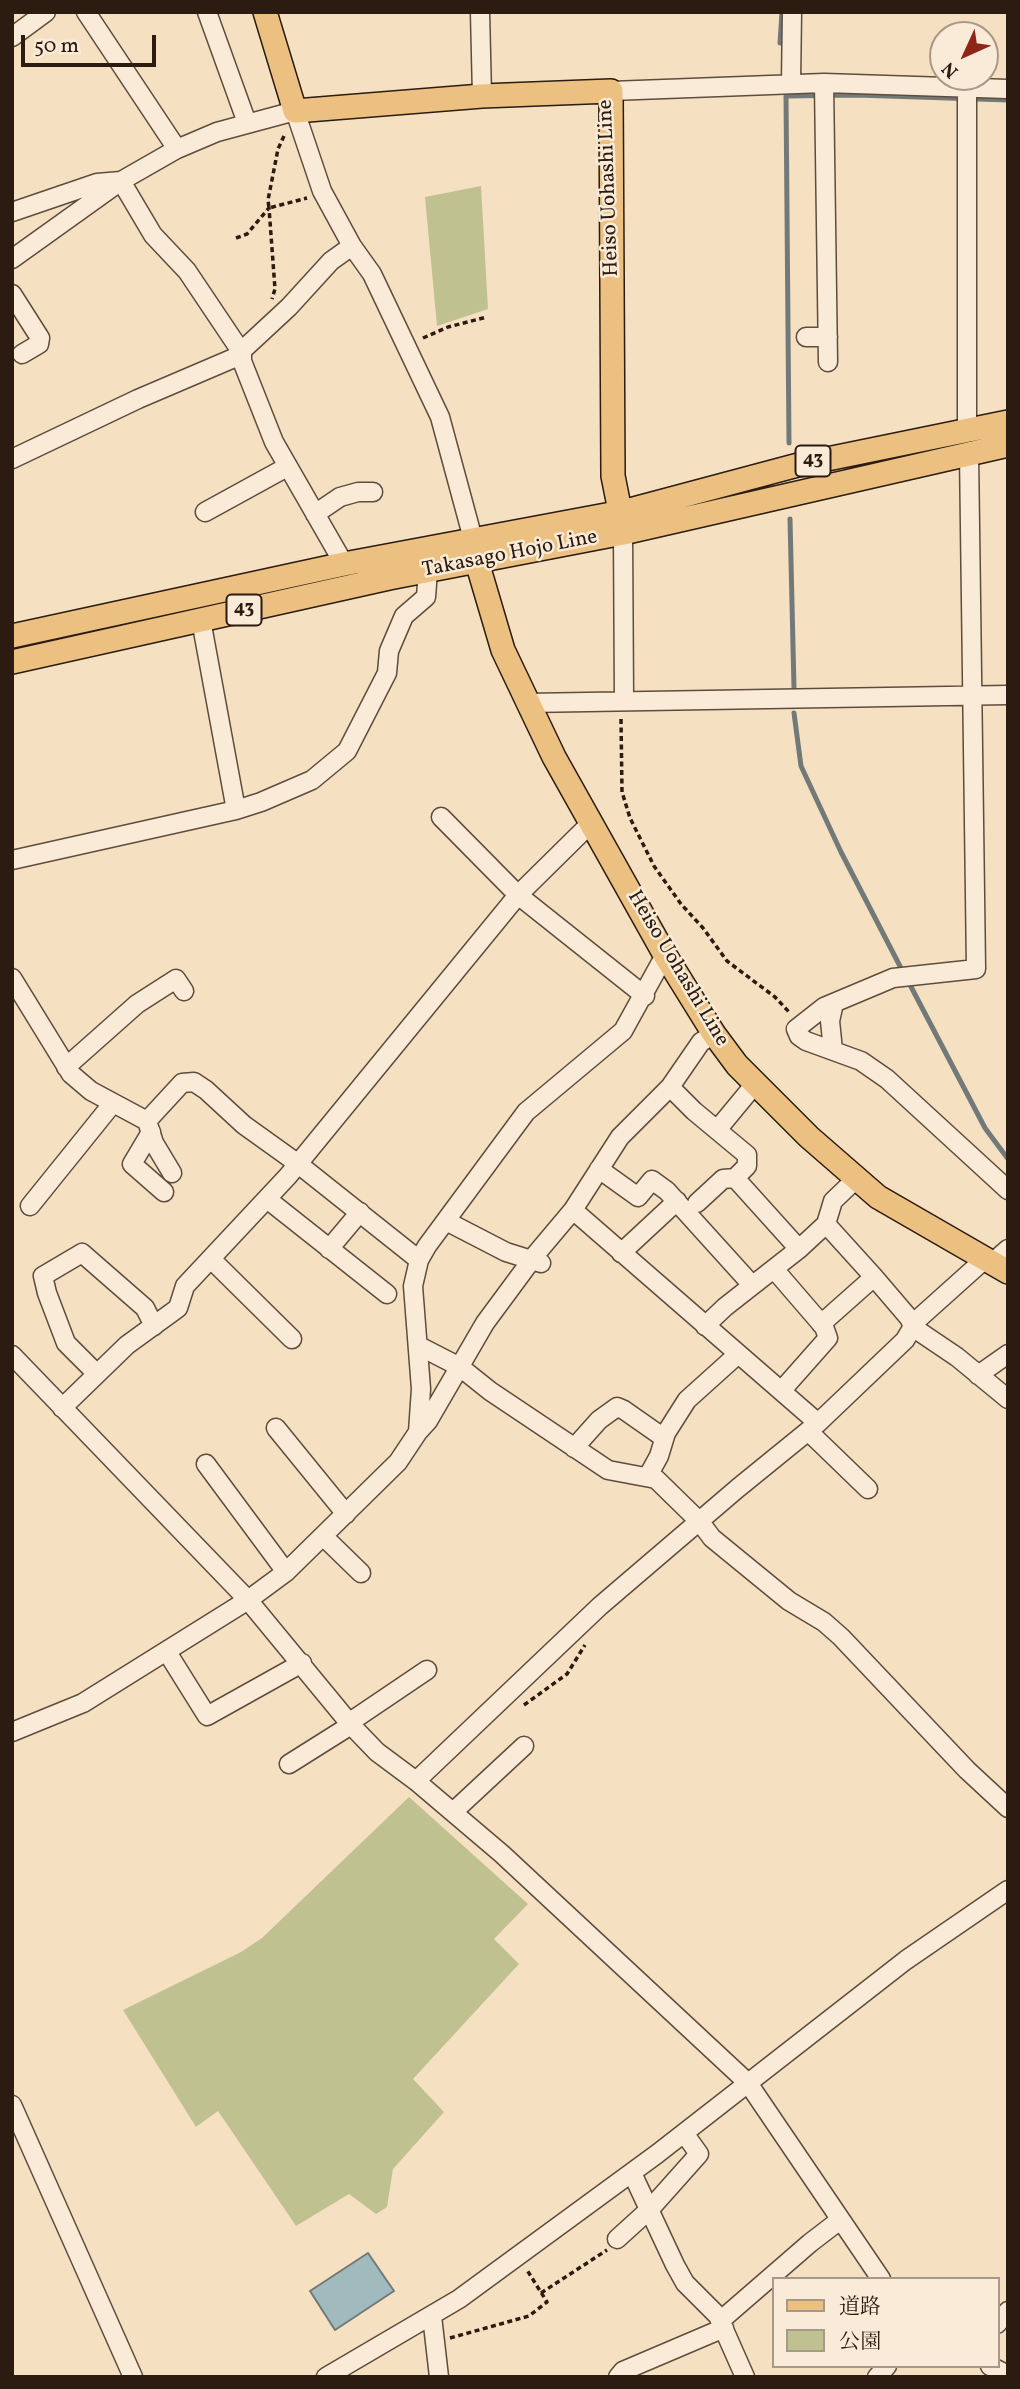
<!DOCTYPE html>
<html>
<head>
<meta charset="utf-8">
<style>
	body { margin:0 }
	#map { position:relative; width:1020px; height:2389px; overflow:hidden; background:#f6e0c2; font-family:Vollkorn,"Noto Serif JP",serif }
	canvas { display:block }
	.frame { position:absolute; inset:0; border:14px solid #2b1b11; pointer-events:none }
	.legend { position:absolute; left:772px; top:2277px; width:228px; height:91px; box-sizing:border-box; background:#f9ebd7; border:2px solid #a79888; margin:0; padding:9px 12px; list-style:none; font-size:21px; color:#2b1b11 }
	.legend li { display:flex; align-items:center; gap:14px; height:35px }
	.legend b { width:35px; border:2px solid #a79888 }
	.north { position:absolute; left:929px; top:21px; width:70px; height:70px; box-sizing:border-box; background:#f9ebd7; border:2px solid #a79888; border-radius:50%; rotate:225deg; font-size:19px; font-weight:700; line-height:28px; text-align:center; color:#2b1b11 }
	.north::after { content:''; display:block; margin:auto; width:24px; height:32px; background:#8f2418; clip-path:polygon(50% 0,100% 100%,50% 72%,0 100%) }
	.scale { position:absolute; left:21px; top:35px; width:135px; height:32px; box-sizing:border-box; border:4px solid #2b1b11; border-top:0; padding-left:9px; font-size:21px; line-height:24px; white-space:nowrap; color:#2b1b11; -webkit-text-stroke:5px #f9ebd7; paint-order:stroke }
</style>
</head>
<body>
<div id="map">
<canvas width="1020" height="2389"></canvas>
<div class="frame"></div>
<ul class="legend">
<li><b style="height:9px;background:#ebc081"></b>道路</li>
<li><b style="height:19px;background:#c0c191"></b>公園</li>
</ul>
<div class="north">N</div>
<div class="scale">50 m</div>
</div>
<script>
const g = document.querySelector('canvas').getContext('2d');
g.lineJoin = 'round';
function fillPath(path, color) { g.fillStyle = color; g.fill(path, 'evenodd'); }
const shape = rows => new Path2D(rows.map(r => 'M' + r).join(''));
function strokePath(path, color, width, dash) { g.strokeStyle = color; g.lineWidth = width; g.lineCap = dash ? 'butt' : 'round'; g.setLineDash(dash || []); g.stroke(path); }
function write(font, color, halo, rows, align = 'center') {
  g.font = font + ' Vollkorn,serif'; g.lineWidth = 5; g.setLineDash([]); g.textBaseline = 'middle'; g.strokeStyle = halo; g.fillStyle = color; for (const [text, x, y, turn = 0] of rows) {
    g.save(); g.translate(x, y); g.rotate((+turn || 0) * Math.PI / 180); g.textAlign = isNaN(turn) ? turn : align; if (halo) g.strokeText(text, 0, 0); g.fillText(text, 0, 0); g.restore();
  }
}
const green = shape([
	[481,186,488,309,437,326,425,197],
	[409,1797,528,1904,494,1939,519,1964,413,2079,444,2112,393,2169,387,2207,376,2214,349,2194,296,2226,218,2111,196,2127,123,2010,241,1952,262,1938]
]);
const water = shape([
	[368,2253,394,2291,335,2330,310,2291,368,2253]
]);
const stream = shape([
	[780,43,782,12],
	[789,443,786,96,857,95,1008,100],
	[790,519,794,688],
	[794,713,801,766,841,852,903,972],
	[908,981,985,1128,1008,1159]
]);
const path = shape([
	[284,136,278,149,268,200,269,208,307,198],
	[236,238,247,234,269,208,275,289,272,299],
	[423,338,448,327,487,317],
	[621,719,622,792,630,818,654,866,681,904,703,928,727,961,775,997,790,1013],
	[524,1705,567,1674,585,1645],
	[541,2293,607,2250],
	[450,2338,529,2316,547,2302,527,2270]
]);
const minor = shape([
	[86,12,177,149],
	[207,12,247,123],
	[480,12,482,96],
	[12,37,46,12],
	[791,83,792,12],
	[824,83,828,362],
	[967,89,967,431],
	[611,91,824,83,1008,89],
	[12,212,97,183,121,181,153,235,187,271,242,353,242,361,274,442,344,564],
	[12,259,121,181,177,149,217,132,295,111,322,191,352,246,372,274,440,417,473,539],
	[12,294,40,338,39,344,22,354],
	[806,337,828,337],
	[969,453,976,969,893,978,824,1007,796,1029,799,1036,806,1041,861,1061,887,1079,1008,1190],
	[12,459,138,399,234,358,289,307,331,261,352,246],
	[205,512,287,467],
	[315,514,340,497,358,492,373,492],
	[623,533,624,700],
	[201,620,236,810,261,802,312,780,347,751,387,673,389,651,404,616,426,597,428,570],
	[527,703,1008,695],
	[441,817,518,895,645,996],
	[12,860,236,810],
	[12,978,71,1074,91,1091,147,1121,154,1143,172,1173],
	[833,1050,830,1021,834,1003],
	[66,1067,137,1004,176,979,184,991],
	[670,1087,694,1111,747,1155,747,1166,735,1178,799,1249],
	[147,1121,182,1083,194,1082,206,1090,244,1125,297,1163,419,1260],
	[717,1130,755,1084],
	[151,1132,132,1164,164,1192],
	[599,1169,638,1197,652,1180,667,1191,752,1285],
	[267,1199,387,1294],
	[697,1203,723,1179,735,1178],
	[30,1206,113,1103],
	[573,1210,818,1423],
	[446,1221,506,1252,541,1263],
	[826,1224,874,1277,909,1318,914,1328,957,1357,1008,1399],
	[329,1249,360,1212],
	[621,1253,677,1201],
	[211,1259,292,1339],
	[992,1263,1008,1249],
	[774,1269,824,1327,828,1338,782,1390],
	[821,1324,874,1277],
	[705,1326,725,1307,799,1249,826,1224,833,1201,857,1178],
	[419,1346,460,1367,490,1391,608,1470,656,1479,700,1522,712,1538,789,1601,824,1622,841,1637,967,1770,1008,1808],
	[12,1355,248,1600,351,1725,377,1752,416,1781,502,1854,748,2083,881,2279],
	[97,1374,66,1343,47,1293,43,1276,82,1253,145,1308,154,1326],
	[978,1375,1008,1354],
	[62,1408,127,1345,178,1308,185,1286,288,1176,518,895,590,824],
	[276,1428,346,1514],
	[808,1431,868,1489],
	[418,1432,428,1421,485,1323,536,1254,573,1210,620,1137,670,1087,701,1042,714,1034],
	[574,1448,599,1420,617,1407,624,1410,664,1438],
	[206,1464,286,1572],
	[648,1476,659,1456,666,1433,687,1400,737,1355],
	[323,1536,361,1573],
	[167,1652,207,1716,302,1663],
	[350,1722,427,1670],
	[12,1732,83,1703,248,1600,286,1572,398,1462,418,1432,421,1389,413,1286,419,1260,427,1246,526,1112,623,1031,665,955],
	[289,1764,351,1725],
	[416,1781,600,1606,738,1488,818,1423,905,1340,917,1320,985,1259],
	[453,1812,524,1746],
	[12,2105,133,2377],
	[632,2173,675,2265,685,2283,718,2316,745,2377],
	[617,2239,650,2209,699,2154,684,2133],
	[432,2316,439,2377],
	[720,2321,810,2243,840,2220],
	[997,2324,1008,2311],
	[990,2366,1008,2375],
	[326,2377,459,2299,657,2154,906,1960,1008,1890],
	[618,2377,623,2371,724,2328],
	[877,2377,887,2366]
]);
const major = shape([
	[265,12,295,111,482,96,611,91,613,476,623,526],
	[477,562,503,650,554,757,665,955,714,1034,737,1065,809,1137,878,1197,1008,1272],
	[12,636,344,564,622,512,798,465,1008,422],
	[12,662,389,578,623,533,1008,445]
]);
const shields = [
	[813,461,35],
	[244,610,35]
];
const shieldNames = [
	["43",813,461],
	["43",244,610]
];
const streetNames = [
	["Heiso Uohashi Line",610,188,-92],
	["Takasago Hojo Line",510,555,-11],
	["Heiso Uohashi Line",677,969,59]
];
fillPath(green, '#c0c191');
fillPath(water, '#a1babe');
strokePath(water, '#727a79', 2);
strokePath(stream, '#727a79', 5);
strokePath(minor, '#5e4c3d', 21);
strokePath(major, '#2b1b11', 26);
strokePath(path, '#2b1b11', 3.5, [5, 3.5]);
strokePath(minor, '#f9ebd7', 18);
strokePath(major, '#ebc081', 23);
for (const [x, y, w] of shields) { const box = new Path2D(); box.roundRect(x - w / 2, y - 15.5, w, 31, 5); g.fillStyle = '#f9ebd7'; g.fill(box); strokePath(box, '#2b1b11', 2); }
write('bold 19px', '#2b1b11', null, shieldNames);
write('21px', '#2b1b11', '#f9ebd7', streetNames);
</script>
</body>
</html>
